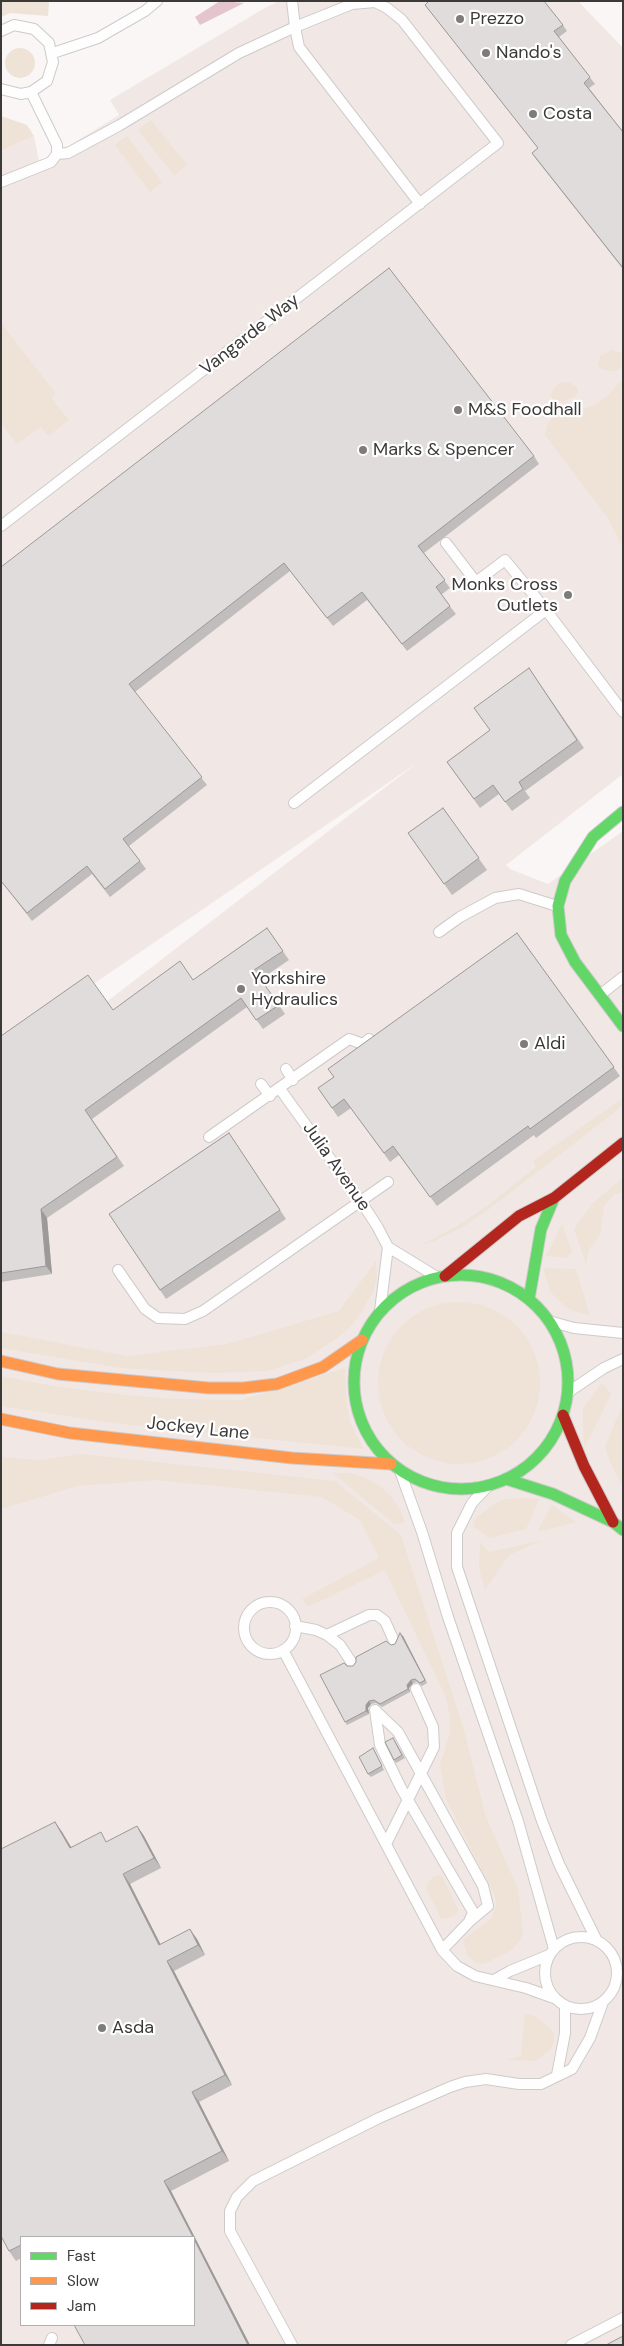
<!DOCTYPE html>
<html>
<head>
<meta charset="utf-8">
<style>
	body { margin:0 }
	#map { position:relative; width:624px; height:2346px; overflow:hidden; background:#faf6f5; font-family:"DM Sans",sans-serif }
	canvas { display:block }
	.frame { position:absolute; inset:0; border:2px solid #3c3939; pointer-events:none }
	.legend { position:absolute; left:20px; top:2236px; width:175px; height:90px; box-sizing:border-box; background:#fff; border:1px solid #b1b0b0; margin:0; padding:6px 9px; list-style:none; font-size:15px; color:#3c3939 }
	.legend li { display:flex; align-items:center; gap:10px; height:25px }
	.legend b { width:25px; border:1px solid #b1b0b0 }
</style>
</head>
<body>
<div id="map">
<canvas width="624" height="2346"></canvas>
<div class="frame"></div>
<ul class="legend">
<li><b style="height:6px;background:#63d668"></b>Fast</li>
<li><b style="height:6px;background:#ff974d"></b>Slow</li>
<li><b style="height:6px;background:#b3261e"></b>Jam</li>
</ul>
</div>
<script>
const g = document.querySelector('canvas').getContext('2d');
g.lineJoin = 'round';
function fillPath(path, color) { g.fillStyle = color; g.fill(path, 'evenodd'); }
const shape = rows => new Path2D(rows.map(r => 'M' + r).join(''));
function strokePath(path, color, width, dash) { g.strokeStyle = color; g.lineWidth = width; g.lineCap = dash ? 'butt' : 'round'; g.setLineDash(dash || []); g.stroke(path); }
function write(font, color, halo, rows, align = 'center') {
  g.font = font + ' "DM Sans",sans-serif'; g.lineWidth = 4.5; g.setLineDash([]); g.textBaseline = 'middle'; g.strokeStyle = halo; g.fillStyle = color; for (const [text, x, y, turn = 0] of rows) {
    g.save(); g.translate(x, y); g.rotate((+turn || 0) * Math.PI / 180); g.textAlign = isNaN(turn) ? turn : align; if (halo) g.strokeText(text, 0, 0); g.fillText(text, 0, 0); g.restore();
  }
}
const built = shape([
	[279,1,578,1,623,48,623,507,620,540,623,547,623,774,506,865,510,869,548,884,623,831,623,2345,1,2345,1,151,34,136,39,161,59,152,119,115,110,100,263,9],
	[417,763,105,1003,92,985],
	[21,2237,194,2237,194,2325,21,2325]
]);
const green = shape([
	[1,1,49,1,48,16,10,13,1,17],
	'5 63a15 15 0 1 1 30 0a15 15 0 1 1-30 0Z',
	[1,116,27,125,34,136,1,151],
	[151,120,187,165,174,175,138,130],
	[127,136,162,182,150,192,115,145],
	[1,323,56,394,51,398,69,420,48,436,41,427,17,444,1,423],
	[612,350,623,353,623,366,615,371,602,370,598,365,600,356],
	[623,379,623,547,608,518,545,435,547,425,552,418,595,405,608,395],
	[568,382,577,387,578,392,576,396,563,402,552,399,551,394,554,388,560,383],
	[623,1098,623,1104,615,1112,489,1209,461,1228,437,1240,421,1245,459,1225,487,1206,536,1167,533,1161],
	[623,1178,623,1192,614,1194,604,1206,600,1235,589,1249,586,1264,574,1229,592,1204],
	[562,1224,572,1252,566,1258,546,1256],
	[376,1261,377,1277,374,1290,360,1314,351,1326,337,1338,305,1359,267,1371,210,1373,120,1368,1,1348,1,1332,127,1356,227,1344,339,1311],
	[543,1268,576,1269,590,1316,569,1309,559,1301,550,1291],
	'378 1383a81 81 0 1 1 162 0a81 81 0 1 1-162 0Z',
	[345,1368,347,1408,350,1422,364,1449,112,1423,1,1406,1,1376,54,1386,116,1394,174,1399,241,1400],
	[602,1383,611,1394,585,1447,583,1435,583,1408],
	[623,1404,623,1487,610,1462,605,1447],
	[81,1454,335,1481,401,1535,463,1727,486,1817,518,1889,523,1933,519,1942,510,1951,484,1964,476,1963,467,1955,463,1940,492,1918,496,1905,495,1896,446,1799,440,1765,450,1733,450,1717,445,1695,385,1570,308,1607,302,1599,379,1558,360,1520,322,1497,156,1480,78,1486,1,1509,1,1457,40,1460],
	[333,1473,350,1473,366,1478,381,1487,392,1498,400,1509,405,1523,394,1524],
	[527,1498,539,1499,526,1529,490,1538,473,1526,476,1518,494,1504,505,1499],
	[552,1505,576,1522,537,1532],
	[543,1540,509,1555,485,1589,479,1568,480,1542,489,1552],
	[438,1875,442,1876,458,1909,458,1913,452,1917,441,1919,426,1888,433,1877],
	[525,2014,535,2016,550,2028,554,2034,554,2043,550,2050,535,2061,505,2060,521,2056]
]);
const water = shape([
	[220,1,244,3,200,25,195,17]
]);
const lane = shape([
	[1,31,14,25,34,29,49,43,53,62,47,81,31,92,21,94,1,89],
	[53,53,98,38,145,11,157,1],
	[31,92,57,145,57,154,68,153,120,125,239,53,295,27,292,1],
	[1,182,51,162,57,154],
	[1,526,498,143,402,20,387,8,375,2,352,4,295,27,299,47,420,204],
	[446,543,476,582,505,560,546,610],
	[294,803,546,610,623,712],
	[439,932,460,917,495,898,519,894,557,906],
	[600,995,623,977],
	[286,1069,293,1080],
	[261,1084,270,1096],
	[280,1089,360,1200,377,1226,388,1247,380,1311],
	[209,1137,349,1039,363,1044,369,1039],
	[388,1247,437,1277],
	[118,1270,145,1309,158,1318,185,1319,203,1311,388,1182],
	[549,1321,574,1328,623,1333],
	[567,1393,604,1368,623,1359],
	[400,1471,422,1532,448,1617,518,1821,554,1949],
	[489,1485,472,1503,457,1533,457,1567,542,1821,559,1864,596,1939],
	'244 1628a26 26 0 1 1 52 0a26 26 0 1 1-52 0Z',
	[295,1626,316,1630,327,1635,340,1645,352,1663],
	[327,1635,369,1615,377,1615,385,1621,394,1641],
	[283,1650,442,1950,457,1966,475,1976,526,1988,554,1998],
	[375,1710,380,1745,401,1788,473,1912,469,1922,442,1950],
	[375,1710,398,1732,483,1886,488,1906,470,1921],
	[386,1844,434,1747,433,1727,416,1689],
	'545 1973a36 36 0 1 1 72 0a36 36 0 1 1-72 0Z',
	[494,1980,510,1971,549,1955],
	[557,2075,565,2033,565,2006],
	[49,2345,52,2338],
	[292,2345,230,2231,230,2211,237,2197,253,2181,379,2118,450,2087,465,2082,486,2079,519,2084,541,2084,572,2069,590,2038,603,2002],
	[571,2345,623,2318]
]);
const fast = shape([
	[623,812,593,837,565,881,558,906,561,935,575,962,623,1026],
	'354 1382a107 107 0 1 1 214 0a107 107 0 1 1-214 0Z',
	[529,1299,541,1229,554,1198],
	[506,1479,553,1494,613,1522,623,1530]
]);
const slow = shape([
	[1,1361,58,1374,209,1388,243,1388,277,1384,323,1367,362,1340],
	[1,1419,70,1433,292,1458,391,1464]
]);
const jam = shape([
	[445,1276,519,1216,554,1198,623,1143],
	[563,1415,584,1466,613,1522]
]);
const wall = shape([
	[425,5,563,25,567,31,559,37,595,84,589,88,623,132,623,269,536,159,532,153,538,148],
	[534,456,539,464,424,553,450,588,441,595,456,614,407,651,367,600,333,626,290,571,135,692,207,785,129,846,146,869,110,897,92,874,32,921,1,881,1,567],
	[529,668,584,748,525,791,530,798,512,811,499,794,480,808,447,762,490,730],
	[443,808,487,870,452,895,408,833],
	[267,928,289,960,261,979,285,1014,263,1029,247,1007,92,1119,124,1166,47,1218,52,1274,1,1282,1,1036,113,1010,193,980],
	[517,933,620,1076,536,1138,534,1135,437,1206,399,1155,390,1162,351,1108,338,1117,318,1088,334,1077],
	[229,1133,286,1219,166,1299,109,1214],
	[403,1636,427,1683,422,1686,417,1682,413,1683,409,1688,410,1692,382,1707,376,1703,371,1704,368,1708,369,1714,347,1725,345,1722,353,1666,391,1645,395,1644],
	[395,1741,405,1758,396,1763,394,1760],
	[373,1748,384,1770,371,1777,368,1774],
	[55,1822,62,1832,71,1847,108,1841,137,1826,144,1836,161,1868,130,1884,160,1944,197,1939,205,1955,174,1971,232,2085,199,2102,229,2161,171,2191,250,2345,85,2345,194,2237,21,2237,21,2258,16,2261,9,2251]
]);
const shadedWall = shape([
	[41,1209,47,1218,52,1274,46,1266],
	[400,1633,403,1636,427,1683,425,1680],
	[411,1680,413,1683,409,1688,410,1692,408,1689,407,1685],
	[369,1701,371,1704,368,1708,369,1714,366,1711,366,1705],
	[55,1822,62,1832,77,1857,70,1848],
	[137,1826,144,1836,161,1868,154,1858],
	[123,1874,130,1884,166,1955,159,1945],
	[190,1929,197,1939,205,1955,198,1945],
	[167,1961,174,1971,232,2085,225,2075],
	[192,2092,199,2102,229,2161,222,2151],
	[164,2181,171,2191,250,2345,248,2345,194,2239,194,2237,193,2237]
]);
const building = shape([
	[429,1,544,1,563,25,554,31,590,77,584,83,623,132,623,268,532,153,538,148,425,5,429,1],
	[389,268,534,456,418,546,445,580,436,587,450,606,402,644,362,592,327,618,284,563,129,684,202,777,123,839,140,861,105,889,87,866,27,913,1,881,1,567,389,268],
	[529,668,577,740,519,782,523,789,505,802,493,785,474,799,447,762,490,730,474,708,529,668],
	[443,808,479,858,444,884,408,833,443,808],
	[267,928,283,951,254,970,279,1005,256,1020,241,998,85,1110,117,1157,41,1209,46,1266,1,1273,1,1036,88,975,113,1010,180,961,193,980,267,928],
	[517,933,614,1067,530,1129,528,1126,430,1197,393,1146,384,1153,344,1099,332,1108,318,1088,334,1077,328,1069,517,933],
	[229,1133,280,1210,160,1290,109,1214,229,1133],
	[400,1633,425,1680,420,1683,415,1679,411,1680,407,1685,408,1689,380,1704,374,1700,369,1701,366,1705,366,1711,345,1722,320,1675,344,1663,347,1666,353,1666,356,1662,356,1657,386,1641,391,1645,395,1644,400,1633],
	[393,1738,402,1755,394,1760,385,1742,393,1738],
	[373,1748,382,1766,368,1774,359,1757,373,1748],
	[55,1822,70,1848,101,1832,106,1842,137,1826,154,1858,123,1874,159,1945,190,1929,198,1945,167,1961,225,2075,192,2092,222,2151,164,2181,193,2237,21,2237,21,2245,9,2251,1,2236,1,1849,55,1822],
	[194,2239,248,2345,85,2345,74,2325,194,2325,194,2239],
	[623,2336,623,2345,606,2345,623,2336]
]);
const markers = [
	[460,19,5,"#7e7b7b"],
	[486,53,5,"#7e7b7b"],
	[533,114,5,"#7e7b7b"],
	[458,410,5,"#7e7b7b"],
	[363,450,5,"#7e7b7b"],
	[568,595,5,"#7e7b7b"],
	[241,989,5,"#7e7b7b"],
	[524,1044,5,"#7e7b7b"],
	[102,2028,5,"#7e7b7b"]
];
const poiNames = [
	["Prezzo",470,19],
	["Nando's",496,53],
	["Costa",543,114],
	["M&S Foodhall",468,410],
	["Marks & Spencer",373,450],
	["Monks Cross",558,585,"right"],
	["Outlets",558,606,"right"],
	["Yorkshire",251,979],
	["Hydraulics",251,1000],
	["Aldi",534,1044],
	["Asda",112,2028]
];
const streetNames = [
	["Vangarde Way",250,335,-38],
	["Julia Avenue",336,1167,55],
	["Jockey Lane",198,1429,6]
];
fillPath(built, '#f1e8e5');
fillPath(green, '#eee3d6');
fillPath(water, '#e5c5cc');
strokePath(lane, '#cdcbca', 12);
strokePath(fast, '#cdcbca', 13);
strokePath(slow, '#cdcbca', 13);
strokePath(jam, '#cdcbca', 13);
strokePath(lane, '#fefefe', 10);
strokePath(fast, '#63d668', 11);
strokePath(slow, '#ff974d', 11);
strokePath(jam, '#b3261e', 11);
fillPath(wall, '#c0bdbc');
fillPath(shadedWall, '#9c9a99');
fillPath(building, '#dfdcdb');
strokePath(building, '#9c9a99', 1);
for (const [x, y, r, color] of markers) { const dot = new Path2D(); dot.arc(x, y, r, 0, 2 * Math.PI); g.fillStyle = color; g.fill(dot); strokePath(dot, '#fff', 2); }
write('18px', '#3c3939', '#fff', poiNames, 'left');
write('18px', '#3c3939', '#fff', streetNames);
</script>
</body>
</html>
